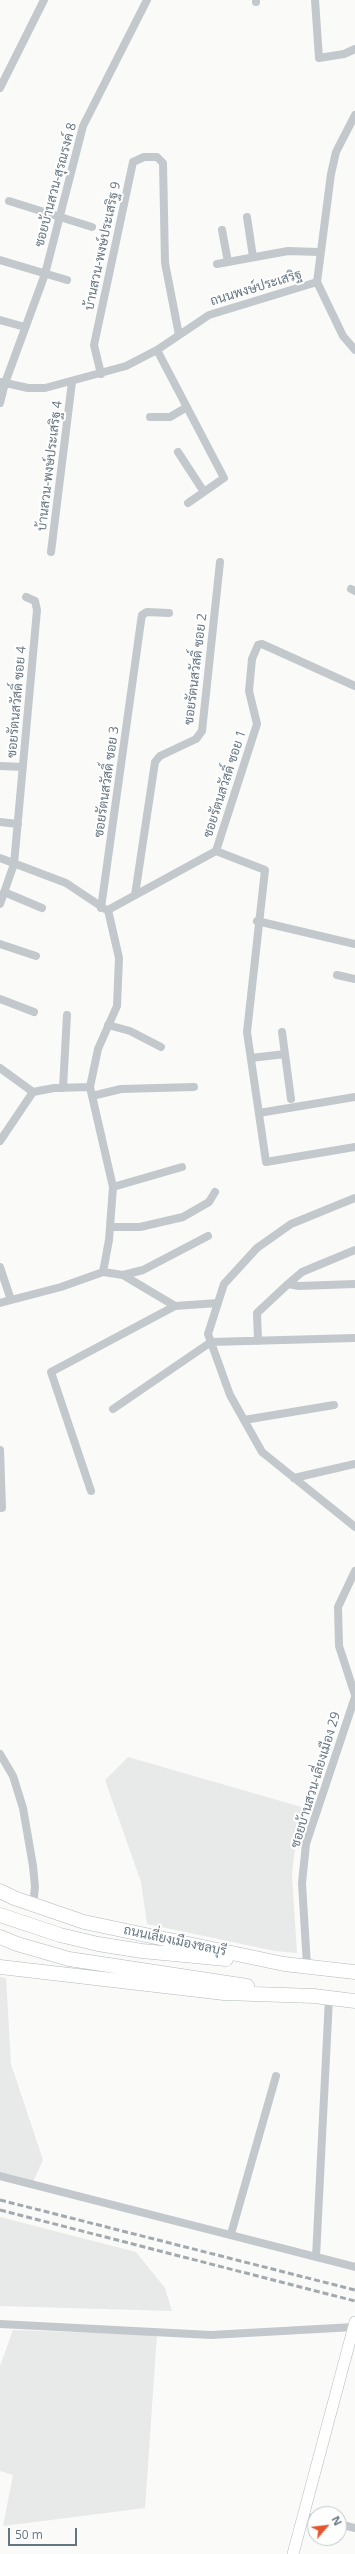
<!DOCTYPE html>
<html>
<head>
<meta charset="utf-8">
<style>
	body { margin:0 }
	#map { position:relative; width:355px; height:2554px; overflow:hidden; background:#fafaf8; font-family:"Open Sans",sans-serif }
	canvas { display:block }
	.north { position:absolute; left:307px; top:2506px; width:40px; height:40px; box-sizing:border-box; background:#fff; border:1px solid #c1c8cd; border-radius:50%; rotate:62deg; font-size:11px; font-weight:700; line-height:16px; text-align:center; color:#657683 }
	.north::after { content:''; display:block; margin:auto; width:14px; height:18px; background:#e4572e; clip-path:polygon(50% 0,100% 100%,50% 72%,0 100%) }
	.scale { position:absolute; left:8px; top:2528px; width:69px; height:18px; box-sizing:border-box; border:2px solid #657683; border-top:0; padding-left:5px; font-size:12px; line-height:14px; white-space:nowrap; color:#657683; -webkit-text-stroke:3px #fff; paint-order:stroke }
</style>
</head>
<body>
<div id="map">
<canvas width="355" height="2554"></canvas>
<div class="north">N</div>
<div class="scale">50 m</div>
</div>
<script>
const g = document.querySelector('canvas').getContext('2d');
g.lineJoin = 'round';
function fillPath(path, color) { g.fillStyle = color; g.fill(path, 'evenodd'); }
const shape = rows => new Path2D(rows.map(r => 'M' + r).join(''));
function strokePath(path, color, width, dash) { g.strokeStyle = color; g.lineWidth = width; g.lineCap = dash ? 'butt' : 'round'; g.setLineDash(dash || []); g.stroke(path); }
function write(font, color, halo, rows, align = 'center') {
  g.font = font + ' "Open Sans",Sarabun,sans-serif'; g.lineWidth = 4; g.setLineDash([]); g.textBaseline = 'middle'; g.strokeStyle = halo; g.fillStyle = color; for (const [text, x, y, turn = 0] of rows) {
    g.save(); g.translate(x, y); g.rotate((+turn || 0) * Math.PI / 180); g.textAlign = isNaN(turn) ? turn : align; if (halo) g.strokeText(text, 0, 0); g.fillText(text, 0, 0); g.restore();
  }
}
const built = shape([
	[128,1757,305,1808,296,1838,292,1875,297,1953,275,1951,147,1924,141,1882,105,1780],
	[0,1977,6,1978,11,2064,43,2160,32,2184,0,2175],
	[0,2217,136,2252,165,2288,172,2311,0,2306],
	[13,2330,157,2335,145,2508,3,2526,13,2475,0,2471,0,2366]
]);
const street = shape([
	[256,0,256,2],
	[315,0,319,58,344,54,355,49],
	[0,88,44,0],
	[9,201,92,227],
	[247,217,253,257],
	[222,230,228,262],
	[0,260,67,280],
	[217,264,288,251,319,252],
	[317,282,331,174,336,152,355,115],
	[317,282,343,336,355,350],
	[0,320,25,327],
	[157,350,224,478,188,503],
	[101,374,94,345,133,162,144,157,157,157,163,163,165,263,179,335],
	[1,382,28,388,45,388,126,366,157,350,209,315,317,282],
	[0,403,5,383,45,274,83,126,147,0],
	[150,417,170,417,187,407],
	[178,452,204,492],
	[51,552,72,382],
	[351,589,355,591],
	[0,766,23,767],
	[0,822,18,824],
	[216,851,257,724,249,691,252,659,258,645,262,644,355,686],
	[0,858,66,883,105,909],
	[4,892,42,908],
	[135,895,155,762,160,756,196,739,202,731,220,562],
	[0,904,14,864,37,610,35,601,26,597],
	[101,908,141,621,142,615,147,612,169,613],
	[108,910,216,851,265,870,247,1032,266,1162,355,1147],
	[257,921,355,944],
	[0,944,36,956],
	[337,975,355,979],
	[0,999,34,1012],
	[108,1025,130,1031,161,1047],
	[282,1032,291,1099],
	[251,1058,285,1054],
	[0,1068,33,1092],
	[63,1088,67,1015],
	[92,1096,121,1089,194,1087],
	[259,1113,355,1097],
	[0,1141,33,1092,54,1088,90,1087],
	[113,1187,182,1167],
	[355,1198,291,1224,257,1248,224,1284,208,1334,230,1395,262,1452,355,1527],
	[110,1227,140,1227,183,1217,209,1202,215,1192],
	[0,1267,11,1300],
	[103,1272,109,1240,113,1187,90,1087,98,1049,117,1006,119,958,108,910],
	[123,1275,143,1270,208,1236],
	[288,1284,302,1272,355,1250],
	[0,1303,61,1287,103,1272,123,1275,175,1306,218,1303],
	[258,1341,257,1313,288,1284,299,1286,355,1284],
	[211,1342,355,1338],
	[113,1409,211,1342],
	[244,1420,334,1405],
	[0,1450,2,1508],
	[294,1478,355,1464],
	[91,1491,51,1372,175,1306],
	[355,1571,338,1607,339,1646,355,1695],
	[0,1754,13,1776,23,1808,33,1866,35,1887,33,1905],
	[307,1966,302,1883,306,1844,355,1697],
	[0,2176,355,2267],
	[231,2234,276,2076],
	[316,2257,329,1998],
	[0,2324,211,2335,354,2327],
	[304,2516,315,2519],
	[339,2524,355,2528]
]);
const secondary = shape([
	[293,2554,355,2322]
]);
const highway = shape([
	[0,1891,14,1898,84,1922,284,1964,355,1972],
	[0,1915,60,1935,98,1944,142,1951,226,1959],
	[0,1937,17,1944,69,1959,247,1986],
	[0,1967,224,1993,314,1996,355,2001]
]);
const rail = shape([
	[0,2200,355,2290],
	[0,2210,355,2301]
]);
const streetNames = [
	["ซอยบ้านสวน-สุรณรงค์ 8",56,185,-75],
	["บ้านสวน-พงษ์ประเสริฐ 9",103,246,-78],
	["ถนนพงษ์ประเสริฐ",256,288,-17],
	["บ้านสวน-พงษ์ประเสริฐ 4",50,466,-83],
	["ซอยรัตนสวัสดิ์ ซอย 2",196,669,-83],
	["ซอยรัตนสวัสดิ์ ซอย 4",17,702,-85],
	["ซอยรัตนสวัสดิ์ ซอย 3",107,782,-82],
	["ซอยรัตนสวัสดิ์ ซอย 1",225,784,-72],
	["ซอยบ้านสวน-เลี่ยงเมือง 29",316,1780,-73],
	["ถนนเลี่ยงเมืองชลบุรี",175,1941,12]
];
fillPath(built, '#e8e9e9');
strokePath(secondary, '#b3babf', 12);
strokePath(highway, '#b4b9bd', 15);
strokePath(street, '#c3c8cc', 8);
strokePath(secondary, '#fff', 11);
strokePath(highway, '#fff', 14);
strokePath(rail, '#a2aab0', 3, [6, 3]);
write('13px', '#657683', '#fff', streetNames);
</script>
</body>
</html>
